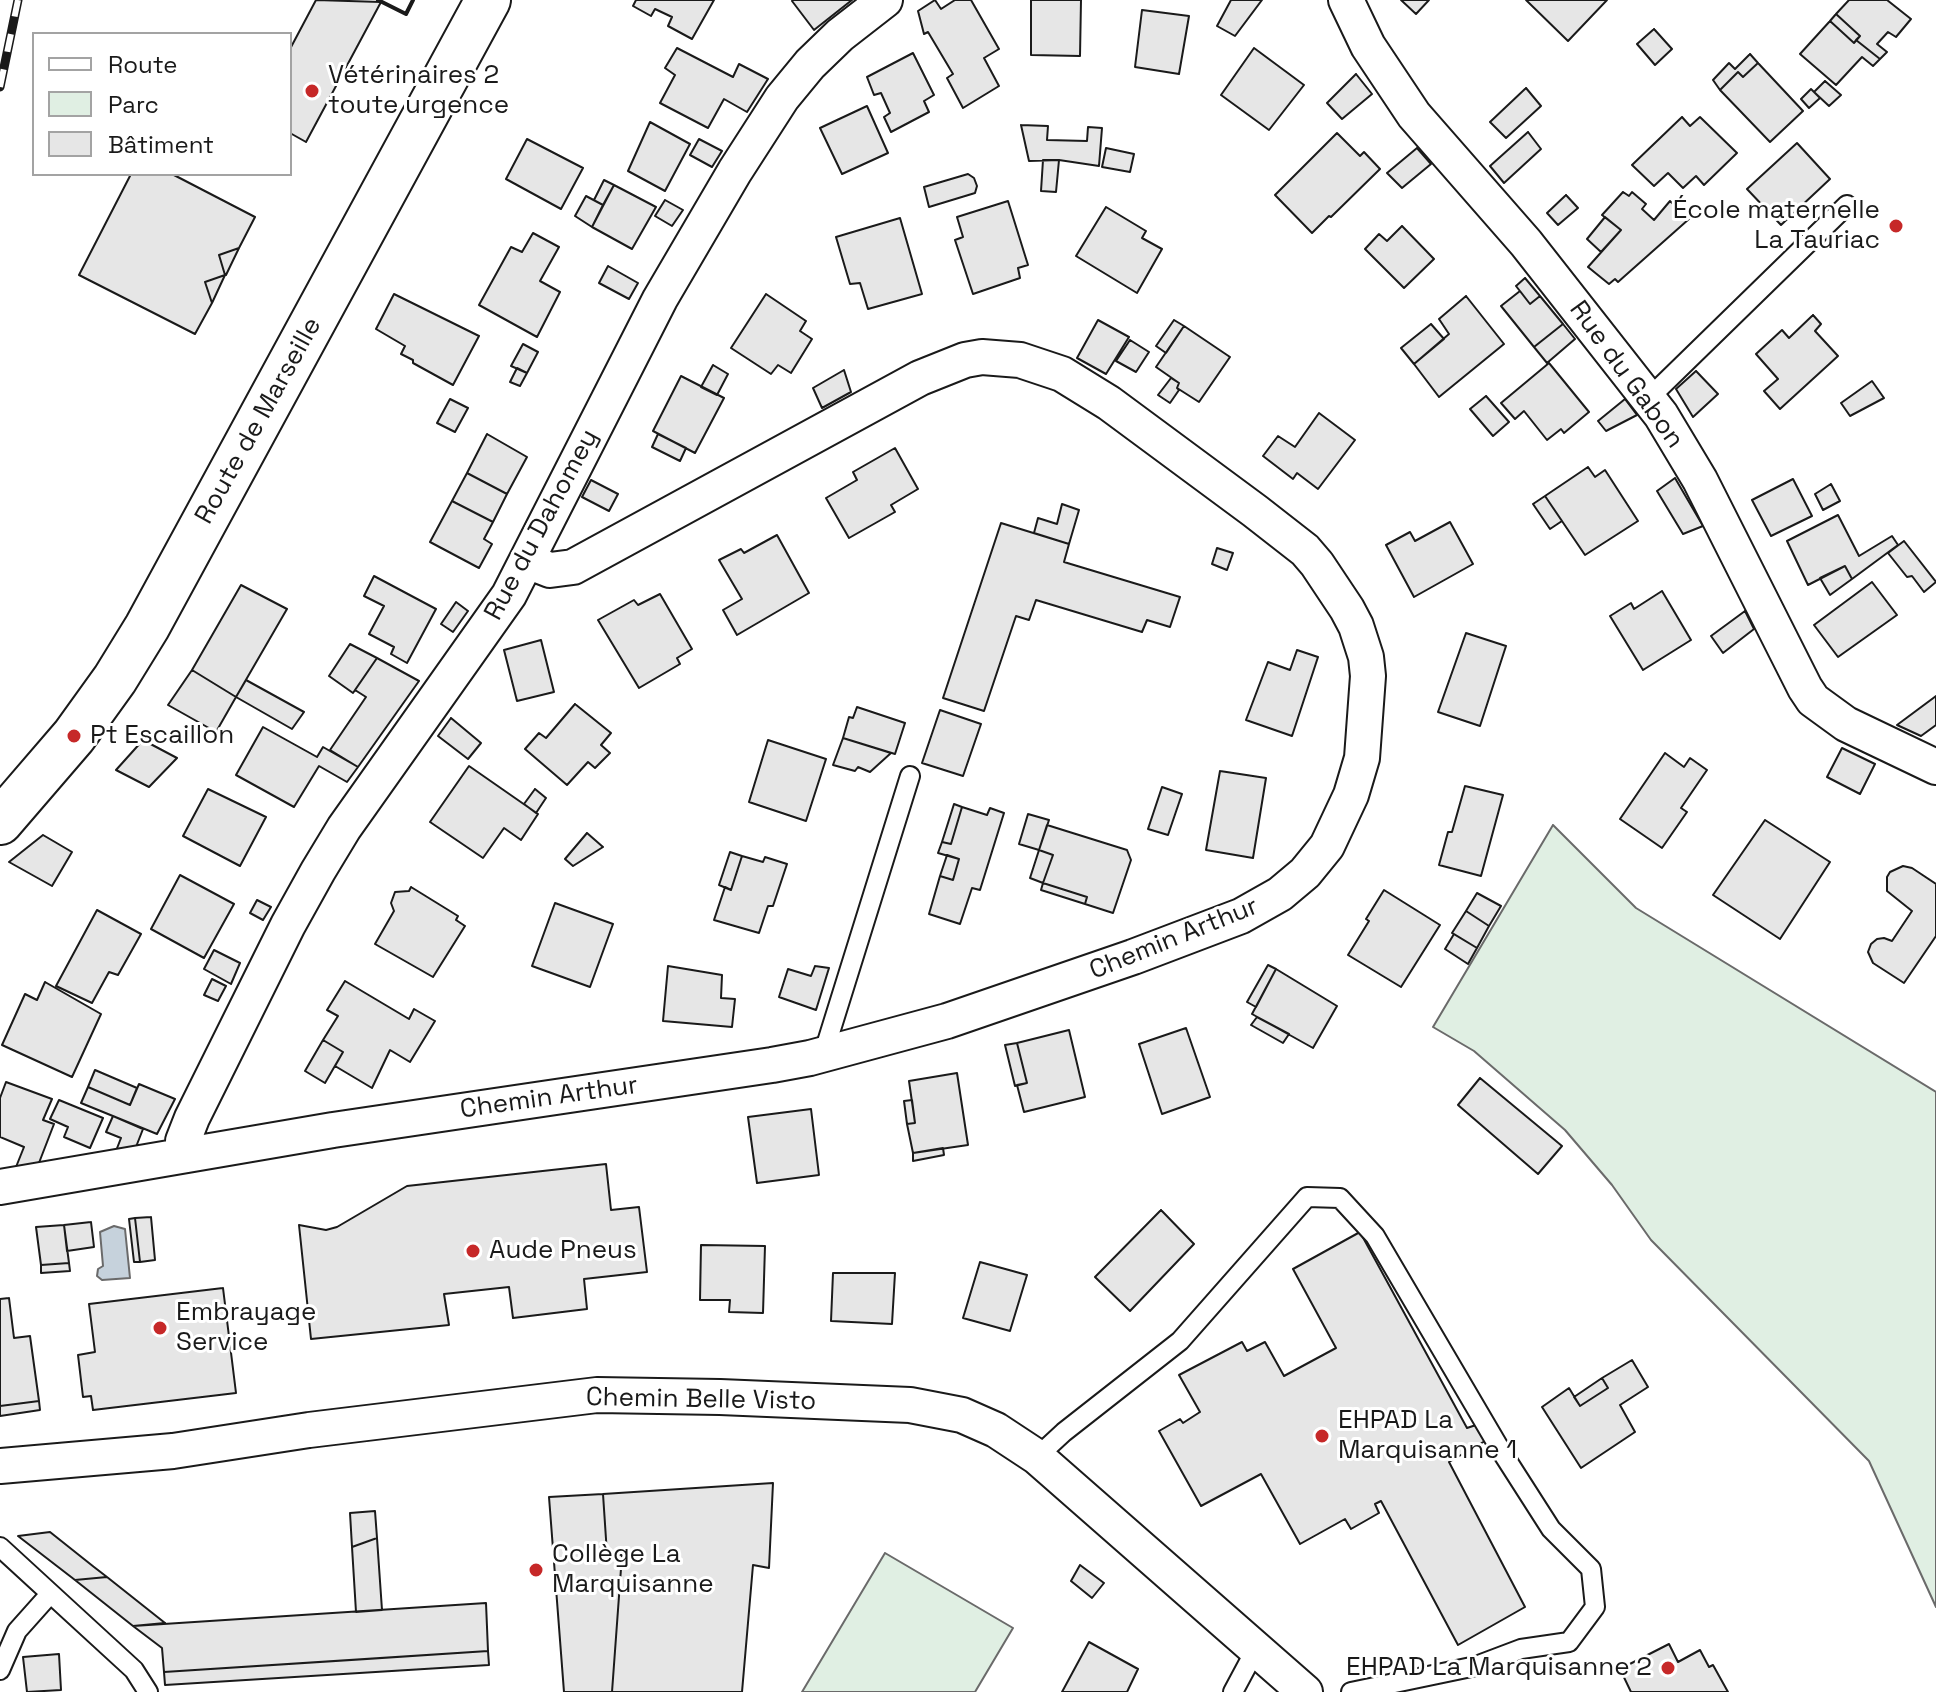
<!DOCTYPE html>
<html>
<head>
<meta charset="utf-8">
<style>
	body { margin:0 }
	#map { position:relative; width:1936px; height:1692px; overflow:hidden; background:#fff; font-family:"Space Grotesk",sans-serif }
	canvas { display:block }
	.legend { position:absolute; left:32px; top:32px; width:260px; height:144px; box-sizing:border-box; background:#fff; border:2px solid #a3a3a3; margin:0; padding:10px 14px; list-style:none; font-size:24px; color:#1a1a1a }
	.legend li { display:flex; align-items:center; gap:16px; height:40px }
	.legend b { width:40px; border:2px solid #a3a3a3 }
</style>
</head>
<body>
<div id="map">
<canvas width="1936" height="1692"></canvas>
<ul class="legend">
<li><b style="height:10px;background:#fff"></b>Route</li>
<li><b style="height:22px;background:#e0efe3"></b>Parc</li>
<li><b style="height:22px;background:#e6e6e6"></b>Bâtiment</li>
</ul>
</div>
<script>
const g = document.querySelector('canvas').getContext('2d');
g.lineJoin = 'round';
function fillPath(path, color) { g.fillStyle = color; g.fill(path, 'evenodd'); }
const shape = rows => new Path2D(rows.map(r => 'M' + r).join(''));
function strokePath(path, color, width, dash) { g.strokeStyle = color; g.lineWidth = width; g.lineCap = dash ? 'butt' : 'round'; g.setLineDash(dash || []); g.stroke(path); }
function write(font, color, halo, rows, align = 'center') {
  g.font = font + ' "Space Grotesk",sans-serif'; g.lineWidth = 6; g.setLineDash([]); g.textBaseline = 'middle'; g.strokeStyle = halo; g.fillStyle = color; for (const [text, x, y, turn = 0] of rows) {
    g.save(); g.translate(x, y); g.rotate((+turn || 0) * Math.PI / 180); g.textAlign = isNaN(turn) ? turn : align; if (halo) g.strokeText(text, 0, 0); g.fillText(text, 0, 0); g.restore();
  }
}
const green = shape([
	[1553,825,1636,908,1936,1092,1936,1607,1869,1461,1651,1240,1612,1185,1565,1130,1474,1051,1433,1027,1553,825],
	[885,1553,1013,1628,975,1692,802,1692,885,1553]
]);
const water = shape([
	[114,1226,125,1229,130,1278,102,1280,97,1276,98,1269,103,1266,100,1232,114,1226]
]);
const building = shape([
	[316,0,381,2,306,142,290,133,290,49,316,0],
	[636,0,714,0,692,39,668,26,672,17,655,9,651,16,633,6,636,0],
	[793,0,852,0,814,30,792,1,793,0],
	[935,0,941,9,955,0,971,0,999,49,984,58,999,86,963,108,947,78,953,74,928,32,924,34,918,11,935,0],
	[1031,0,1081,0,1080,56,1031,55,1031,0],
	[1231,0,1262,0,1235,36,1217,26,1231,0],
	[1401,0,1429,0,1416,14,1401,0],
	[1526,0,1607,0,1568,41,1526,0],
	[1849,0,1887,0,1911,19,1896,37,1888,32,1877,44,1887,52,1880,59,1856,40,1860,36,1836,14,1849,0],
	[1142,10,1189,16,1179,74,1135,67,1142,10],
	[1836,14,1860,36,1854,43,1830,21,1836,14],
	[1830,21,1854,43,1856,40,1880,59,1873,66,1862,57,1836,85,1800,54,1830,21],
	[1654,29,1672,49,1655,65,1637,44,1654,29],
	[677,48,733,77,739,64,768,79,747,112,724,99,708,128,660,103,675,75,665,68,677,48],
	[1254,48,1304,85,1269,130,1221,95,1254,48],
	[913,53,934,95,924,101,929,112,891,132,884,117,890,113,881,93,874,95,867,77,913,53],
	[1750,54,1758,63,1743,77,1738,72,1720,90,1713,80,1729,63,1735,69,1750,54],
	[1758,63,1803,111,1770,142,1720,90,1738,72,1743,77,1758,63],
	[1356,74,1372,94,1342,119,1327,103,1356,74],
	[1825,81,1841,95,1829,106,1814,92,1825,81],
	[1526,88,1541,106,1506,138,1490,122,1526,88],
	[1811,89,1820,98,1809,108,1801,99,1811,89],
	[867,106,888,153,842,174,820,128,867,106],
	[1682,117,1690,126,1700,117,1737,153,1704,185,1696,176,1683,188,1668,173,1654,186,1632,165,1682,117],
	[650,122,690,144,665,191,628,171,650,122],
	[1021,125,1048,126,1047,140,1087,141,1088,127,1102,128,1099,166,1059,160,1029,161,1021,125],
	[1528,132,1541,149,1504,183,1490,166,1528,132],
	[1337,133,1360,156,1364,152,1380,169,1331,217,1329,216,1312,233,1275,195,1337,133],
	[527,139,583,168,561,209,506,179,527,139],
	[699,139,722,151,712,167,690,155,699,139],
	[1797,143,1830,179,1781,225,1747,189,1797,143],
	[1106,148,1134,154,1130,172,1102,167,1106,148],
	[1417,148,1431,164,1402,188,1387,173,1417,148],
	[1043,160,1059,160,1056,192,1041,191,1043,160],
	[131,174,172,174,255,217,239,248,219,255,225,275,205,282,212,303,195,334,79,275,131,174],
	[968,174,974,178,977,186,975,193,929,207,924,187,968,174],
	[604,180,614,185,603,205,594,200,604,180],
	[614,185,656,207,632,249,592,227,614,185],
	[1623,192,1629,196,1632,192,1646,204,1642,209,1654,220,1670,201,1689,219,1618,282,1615,279,1609,284,1588,267,1621,230,1602,215,1623,192],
	[1566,195,1578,208,1558,225,1547,213,1566,195],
	[586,196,603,205,592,227,575,216,586,196],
	[665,200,683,210,672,226,655,216,665,200],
	[1008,201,1028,265,1018,268,1020,278,973,294,955,240,963,237,957,217,1008,201],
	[1106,207,1146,231,1142,238,1162,249,1137,293,1076,256,1106,207],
	[1605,217,1621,230,1601,252,1587,239,1605,217],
	[900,218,922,294,868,309,860,283,850,284,836,237,900,218],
	[1402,226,1434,259,1404,288,1365,249,1379,234,1387,241,1402,226],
	[533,233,559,247,540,281,560,292,537,337,479,305,511,247,522,252,533,233],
	[239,248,226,275,225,275,219,255,239,248],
	[608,266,638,283,629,299,599,283,608,266],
	[225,275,212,303,205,282,225,275],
	[1525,278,1540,296,1530,304,1516,286,1525,278],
	[1520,291,1530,304,1540,296,1563,324,1534,347,1501,306,1520,291],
	[394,294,479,336,453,385,413,363,413,360,401,354,405,346,376,329,394,294],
	[766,294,806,321,800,331,812,339,791,373,778,365,771,374,731,348,766,294],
	[1466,296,1504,344,1439,397,1414,364,1449,334,1439,319,1466,296],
	[1813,315,1821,324,1815,331,1838,356,1780,409,1764,391,1778,379,1756,354,1782,330,1789,338,1813,315],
	[1098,320,1129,337,1106,374,1077,358,1098,320],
	[1174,320,1184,326,1166,353,1156,346,1174,320],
	[1431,324,1444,339,1414,364,1401,348,1431,324],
	[1563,324,1575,339,1547,363,1534,347,1563,324],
	[1184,326,1230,357,1199,402,1177,388,1179,383,1156,367,1184,326],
	[1130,340,1149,352,1136,372,1116,361,1130,340],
	[523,344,538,352,527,373,511,366,523,344],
	[1549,363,1589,412,1564,433,1561,429,1547,440,1524,411,1515,419,1501,403,1549,363],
	[713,365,728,374,717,395,701,387,713,365],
	[517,368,527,373,520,386,510,382,517,368],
	[844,370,851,392,822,408,813,388,844,370],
	[1696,371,1718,394,1693,417,1676,389,1696,371],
	[681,376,724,398,695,453,653,431,681,376],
	[1171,378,1179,383,1177,388,1179,390,1170,403,1158,395,1171,378],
	[1872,381,1884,398,1850,416,1841,403,1872,381],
	[1486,396,1509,422,1493,436,1470,409,1486,396],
	[450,399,468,408,455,432,437,423,450,399],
	[1625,399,1637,415,1606,431,1598,421,1625,399],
	[1319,413,1355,440,1318,489,1297,473,1293,479,1263,456,1278,436,1295,447,1319,413],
	[487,434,527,457,507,494,467,473,487,434],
	[658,434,686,448,680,461,652,447,658,434],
	[895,448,918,489,891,505,895,512,849,538,826,498,857,480,853,472,895,448],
	[1588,467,1595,477,1605,470,1638,521,1585,555,1545,496,1588,467],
	[467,473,507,494,493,522,452,501,467,473],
	[1675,478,1703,526,1683,534,1657,491,1675,478],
	[1793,479,1812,516,1771,536,1752,500,1793,479],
	[591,480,618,494,609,511,582,497,591,480],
	[1831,484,1840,501,1823,510,1815,494,1831,484],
	[1545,496,1562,521,1550,529,1533,504,1545,496],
	[452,501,493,522,484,539,492,544,479,568,430,542,452,501],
	[1062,504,1079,510,1069,544,1034,533,1038,518,1057,524,1062,504],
	[1838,515,1859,556,1892,536,1898,545,1852,579,1845,566,1808,585,1787,541,1838,515],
	[1450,522,1473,564,1414,597,1386,545,1410,532,1415,541,1450,522],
	[1001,523,1069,544,1064,562,1180,597,1170,627,1147,620,1142,632,1036,600,1029,620,1016,616,984,711,943,698,1001,523],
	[777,535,809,593,737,635,723,610,742,599,719,560,741,549,744,553,777,535],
	[1904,541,1936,582,1924,592,1912,576,1907,577,1888,553,1904,541],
	[1217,548,1233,553,1227,570,1212,564,1217,548],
	[1845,566,1852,579,1830,595,1820,578,1845,566],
	[374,576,436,609,407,663,391,654,394,647,369,634,384,606,364,596,374,576],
	[1872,582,1897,615,1838,657,1814,625,1872,582],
	[241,585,287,609,236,697,192,670,241,585],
	[1662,591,1691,640,1643,670,1610,616,1631,603,1634,609,1662,591],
	[660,594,692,649,677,658,680,664,639,688,598,620,634,600,638,605,660,594],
	[456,602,468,611,453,632,441,624,456,602],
	[1745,611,1754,629,1723,653,1711,636,1745,611],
	[1466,633,1506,646,1480,726,1438,712,1466,633],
	[541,640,554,692,517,701,504,650,541,640],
	[350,644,377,658,353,693,329,676,350,644],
	[1297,650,1318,657,1292,736,1246,720,1268,662,1290,670,1297,650],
	[377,658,419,681,358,767,330,750,366,697,355,690,377,658],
	[192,670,236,697,216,732,168,705,192,670],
	[246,680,304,712,292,729,236,697,246,680],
	[1936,696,1936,725,1921,736,1897,725,1936,696],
	[575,704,611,733,601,745,610,753,595,768,588,762,567,785,525,749,539,733,546,738,575,704],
	[857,707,905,723,895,754,843,738,849,717,853,718,857,707],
	[940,710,981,724,963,776,922,763,940,710],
	[451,718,481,743,468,759,438,736,451,718],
	[263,727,317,757,323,747,358,767,347,782,319,766,294,807,236,775,263,727],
	[843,738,891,753,870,772,858,767,855,771,833,765,843,738],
	[143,740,177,758,149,787,116,770,143,740],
	[768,740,826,759,806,821,749,802,768,740],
	[1842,748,1875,764,1860,794,1827,777,1842,748],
	[1665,753,1684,767,1690,758,1707,770,1681,808,1687,812,1662,848,1620,819,1665,753],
	[469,766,538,814,521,840,504,828,483,858,430,822,469,766],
	[1220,771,1266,778,1253,858,1206,850,1220,771],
	[1465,786,1503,795,1481,876,1439,865,1448,832,1452,832,1465,786],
	[1162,787,1182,794,1168,835,1148,829,1162,787],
	[208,789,266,817,240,866,183,836,208,789],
	[535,789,546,798,536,813,524,804,535,789],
	[954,804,962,807,951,844,942,842,954,804],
	[962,807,987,815,990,808,1004,813,980,890,972,888,960,924,929,914,940,876,953,880,959,859,938,853,942,842,951,844,962,807],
	[1028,814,1049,820,1039,850,1019,844,1028,814],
	[1765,820,1830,862,1780,939,1713,895,1765,820],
	[1047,825,1127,850,1131,860,1113,913,1085,904,1087,897,1043,883,1053,855,1039,850,1047,825],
	[587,833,603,847,573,866,565,859,587,833],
	[43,835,72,852,52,886,9,862,43,835],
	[1039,850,1053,855,1043,883,1030,878,1039,850],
	[730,852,742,856,731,890,719,885,730,852],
	[947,855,959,859,953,880,940,876,947,855],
	[742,856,763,862,765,857,787,864,773,906,768,906,759,933,714,920,725,887,731,890,742,856],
	[1903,866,1912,868,1936,884,1936,936,1904,983,1873,963,1868,952,1871,944,1877,939,1884,938,1892,941,1912,911,1887,891,1887,877,1890,872,1903,866],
	[180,875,234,904,204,958,151,929,180,875],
	[1043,883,1087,897,1085,904,1041,890,1043,883],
	[411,887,458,916,456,920,465,926,433,977,375,944,394,911,391,903,395,892,409,891,411,887],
	[1384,890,1440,925,1401,987,1348,955,1369,921,1366,919,1384,890],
	[1477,893,1501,906,1489,926,1466,911,1477,893],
	[257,900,271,907,263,920,250,913,257,900],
	[555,903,613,924,590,987,532,966,555,903],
	[97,910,141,934,118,975,109,972,92,1003,56,986,97,910],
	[1466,911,1489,926,1477,948,1452,933,1466,911],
	[1454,934,1477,948,1468,964,1445,949,1454,934],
	[214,950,240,963,231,984,204,969,214,950],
	[1268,965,1276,969,1256,1007,1247,1002,1268,965],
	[668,966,722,975,721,998,735,999,732,1027,663,1021,668,966],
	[815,966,829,968,816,1010,779,997,788,969,811,976,815,966],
	[1276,969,1337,1006,1313,1048,1252,1014,1276,969],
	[212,979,226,986,218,1001,204,995,212,979],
	[345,981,409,1019,414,1009,435,1021,410,1062,390,1050,372,1088,335,1066,343,1052,323,1040,338,1016,327,1010,345,981],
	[45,982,101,1014,72,1077,2,1045,25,994,37,1000,45,982],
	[1257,1017,1289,1034,1283,1043,1251,1025,1257,1017],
	[1186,1028,1210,1097,1162,1114,1139,1044,1186,1028],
	[1069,1030,1085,1097,1024,1112,1017,1085,1027,1083,1017,1043,1069,1030],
	[323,1040,343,1052,325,1083,305,1071,323,1040],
	[1017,1043,1027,1083,1015,1086,1005,1045,1017,1043],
	[95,1070,137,1088,130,1105,88,1087,95,1070],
	[957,1073,968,1145,913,1153,907,1124,915,1123,909,1081,957,1073],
	[1480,1078,1562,1146,1538,1174,1458,1105,1480,1078],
	[6,1082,52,1099,43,1120,54,1124,37,1168,14,1172,24,1147,0,1137,0,1098,6,1082],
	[139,1084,175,1099,157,1134,81,1103,88,1087,130,1105,139,1084],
	[59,1100,103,1118,90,1148,64,1137,68,1127,50,1119,59,1100],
	[912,1100,915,1123,907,1124,904,1101,912,1100],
	[811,1109,819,1175,757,1183,748,1117,811,1109],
	[113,1116,143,1129,134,1152,114,1156,121,1138,106,1132,113,1116],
	[943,1148,944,1155,913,1161,913,1153,943,1148],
	[606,1164,611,1210,639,1207,647,1272,584,1279,587,1309,513,1318,509,1287,444,1294,449,1325,311,1339,299,1225,326,1230,337,1227,407,1186,606,1164],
	[1161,1210,1194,1244,1130,1311,1095,1277,1161,1210],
	[151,1217,155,1260,140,1262,135,1218,151,1217],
	[135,1218,140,1262,134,1262,129,1219,135,1218],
	[91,1222,94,1247,67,1251,64,1225,91,1222],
	[64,1225,69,1263,41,1265,36,1227,64,1225],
	[1360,1232,1467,1428,1476,1425,1485,1441,1449,1462,1525,1607,1458,1645,1381,1501,1375,1504,1379,1513,1351,1529,1345,1519,1300,1544,1261,1474,1201,1506,1159,1431,1180,1419,1183,1423,1200,1412,1179,1375,1242,1342,1247,1351,1265,1342,1284,1376,1336,1348,1293,1269,1360,1232],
	[701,1245,765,1246,763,1313,729,1312,730,1300,700,1300,701,1245],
	[980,1262,1027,1275,1010,1331,963,1318,980,1262],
	[69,1263,70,1271,41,1273,41,1265,69,1263],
	[833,1273,895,1273,892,1324,831,1321,833,1273],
	[223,1288,236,1393,93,1410,91,1396,83,1397,78,1355,95,1352,89,1304,223,1288],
	[9,1298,14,1338,30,1336,39,1401,0,1406,0,1299,9,1298],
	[1632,1360,1648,1387,1620,1405,1635,1432,1581,1468,1542,1407,1569,1388,1580,1406,1608,1388,1602,1378,1632,1360],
	[1602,1378,1608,1388,1580,1406,1574,1397,1602,1378],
	[39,1401,40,1410,0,1416,0,1406,39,1401],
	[773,1483,769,1568,753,1565,742,1692,612,1692,622,1555,607,1554,603,1494,773,1483],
	[603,1494,607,1554,622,1555,612,1692,564,1692,549,1497,603,1494],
	[375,1511,377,1538,352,1547,350,1513,375,1511],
	[50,1532,94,1567,107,1577,75,1580,18,1536,50,1532],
	[377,1538,382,1610,356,1612,352,1547,377,1538],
	[1080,1565,1104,1583,1092,1598,1071,1581,1080,1565],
	[107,1577,165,1623,133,1626,75,1580,107,1577],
	[486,1603,488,1651,367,1659,164,1672,162,1648,133,1626,486,1603],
	[1089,1642,1138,1669,1127,1692,1062,1692,1089,1642],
	[1669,1644,1678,1662,1700,1650,1709,1667,1713,1665,1728,1692,1631,1692,1620,1669,1669,1644],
	[488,1651,489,1665,165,1685,164,1672,488,1651],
	[59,1654,61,1690,27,1692,23,1657,59,1654]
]);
const lane = shape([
	[1649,398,1847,205],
	[823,1055,910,776],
	[1037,1457,1064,1432,1180,1341,1307,1197,1340,1198,1375,1236,1503,1454,1551,1529,1591,1569,1595,1607,1569,1642,1521,1649,1476,1666,1351,1692],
	[0,1547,134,1670,148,1692],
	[0,1670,17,1631,50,1594],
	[1233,1692,1256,1649]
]);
const street = shape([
	[1346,0,1368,46,1414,115,1526,243,1661,415,1700,480,1805,688,1813,700,1846,724,1936,767],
	[183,1155,183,1141,192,1118,288,925,318,871,344,828,509,595,660,299,735,171,782,98,810,64,840,35,885,0],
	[0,1187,333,1130,772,1065,810,1058,947,1021,1133,957,1241,916,1280,894,1305,873,1327,846,1351,795,1362,758,1368,676,1366,657,1356,626,1347,609,1317,564,1305,550,1255,511,1109,403,1062,374,1020,360,982,357,965,360,920,378,573,567,550,570,527,561],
	[0,1466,173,1451,309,1430,597,1395,720,1397,910,1405,962,1415,996,1430,1037,1457,1305,1692]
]);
const primary = shape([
	[0,822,74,736,115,679,147,627,488,0]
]);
const rail = shape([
	[0,87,18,0]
]);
const wall = shape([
	[378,0,406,14,413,0]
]);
const markers = [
	[312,91,8,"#c62828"],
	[1896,226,8,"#c62828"],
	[74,736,8,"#c62828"],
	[473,1251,8,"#c62828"],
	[160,1328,8,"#c62828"],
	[1322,1436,8,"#c62828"],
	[536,1570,8,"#c62828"],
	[1668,1668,8,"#c62828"]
];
const poiNames = [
	["Vétérinaires 2",328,76],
	["toute urgence",328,106],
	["École maternelle",1880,211,"right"],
	["La Tauriac",1880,241,"right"],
	["Pt Escaillon",90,736],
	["Aude Pneus",489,1251],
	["Embrayage",176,1313],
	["Service",176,1343],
	["EHPAD La",1338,1421],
	["Marquisanne 1",1338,1451],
	["Collège La",552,1555],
	["Marquisanne",552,1585],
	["EHPAD La Marquisanne 2",1652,1668,"right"]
];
const streetNames = [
	["Rue du Gabon",1626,375,54],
	["Route de Marseille",259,421,-61],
	["Rue du Dahomey",542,525,-62],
	["Chemin Arthur",1174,939,-22],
	["Chemin Arthur",549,1098,-8],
	["Chemin Belle Visto",701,1400,1]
];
fillPath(green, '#e0efe3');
strokePath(green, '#6a6a6a', 2);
fillPath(water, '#c6d2dc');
strokePath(water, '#6a6a6a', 2);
fillPath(building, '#e6e6e6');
strokePath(building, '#1a1a1a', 2);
strokePath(lane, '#1a1a1a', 22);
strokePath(street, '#1a1a1a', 38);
strokePath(primary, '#1a1a1a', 48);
strokePath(lane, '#fff', 18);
strokePath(street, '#fff', 34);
strokePath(primary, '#fff', 44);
strokePath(rail, '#1a1a1a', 9);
strokePath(rail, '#fff', 6, [18]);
strokePath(wall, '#1a1a1a', 4);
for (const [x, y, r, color] of markers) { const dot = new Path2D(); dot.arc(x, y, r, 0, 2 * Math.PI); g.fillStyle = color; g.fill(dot); strokePath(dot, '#fff', 3); }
write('26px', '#1a1a1a', '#fff', poiNames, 'left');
write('26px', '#1a1a1a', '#fff', streetNames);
</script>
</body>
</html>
